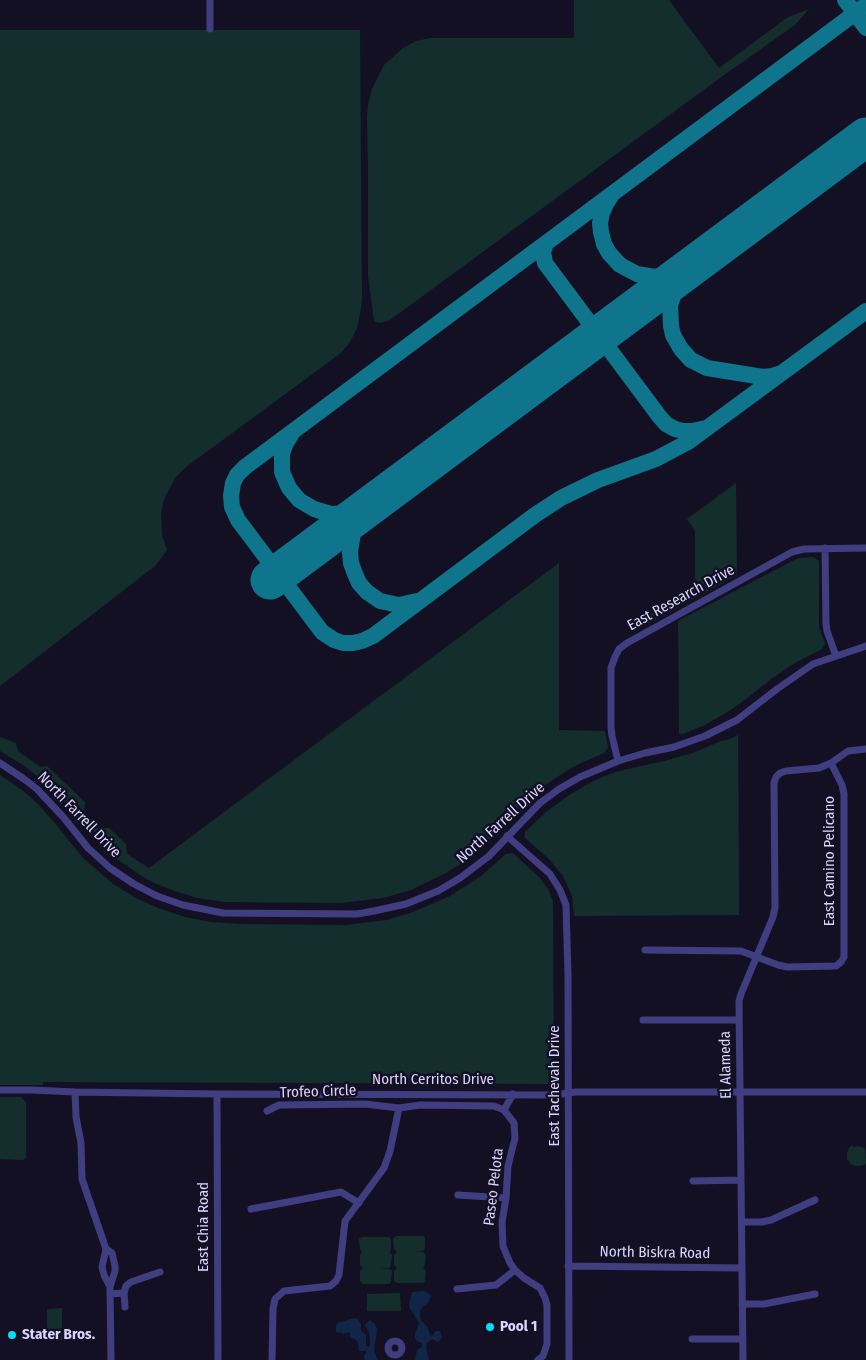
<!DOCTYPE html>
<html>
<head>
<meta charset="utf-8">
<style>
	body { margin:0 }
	canvas { display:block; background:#131024 }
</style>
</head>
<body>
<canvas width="866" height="1360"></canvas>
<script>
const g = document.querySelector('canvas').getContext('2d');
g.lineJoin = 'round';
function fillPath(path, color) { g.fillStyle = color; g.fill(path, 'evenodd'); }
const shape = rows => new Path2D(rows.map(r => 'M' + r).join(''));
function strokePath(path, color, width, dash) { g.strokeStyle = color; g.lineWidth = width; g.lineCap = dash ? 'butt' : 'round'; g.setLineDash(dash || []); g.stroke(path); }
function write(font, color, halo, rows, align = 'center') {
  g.font = font + ' "Fira Sans Condensed",sans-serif'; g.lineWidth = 5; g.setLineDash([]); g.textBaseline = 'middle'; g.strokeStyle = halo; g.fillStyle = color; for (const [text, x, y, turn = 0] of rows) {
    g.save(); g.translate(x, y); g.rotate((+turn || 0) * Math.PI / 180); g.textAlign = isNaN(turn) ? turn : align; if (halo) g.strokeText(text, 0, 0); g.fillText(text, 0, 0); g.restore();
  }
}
const green = shape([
	[574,0,669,0,719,68,788,17,809,9,795,25,724,75,390,320,381,323,375,322,374,320,368,276,368,170,367,117,368,104,372,89,384,65,403,48,416,41,431,38,574,38],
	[0,30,360,30,362,299,361,308,357,328,350,342,341,353,186,467,175,478,164,499,161,512,162,535,167,550,155,566,0,686],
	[736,483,737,575,633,632,629,626,695,589,695,531,687,519],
	[814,557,819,561,819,627,825,644,822,649,795,663,771,679,746,699,729,711,705,725,683,734,679,734,678,621,792,561,799,558],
	[559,563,559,730,605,731,608,748,604,753,579,764,566,771,538,790,517,809,486,843,468,859,446,873,411,890,383,898,341,903,225,902,198,898,175,891,154,883,140,875,113,856,96,840,70,807,51,787,23,765,0,751,0,737,16,743,18,751,40,767,47,766,85,802,84,810,97,828,109,828,126,844,127,854,149,868],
	[738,735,739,915,574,916,572,896,563,876,549,859,525,838,525,832,546,812,568,796,586,785,602,777,619,771,664,761,693,753,721,741,730,739],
	[0,775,22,790,37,803,53,821,83,858,113,884,136,898,158,908,185,917,211,922,243,924,345,925,387,920,413,912,450,896,481,876,506,854,513,853,540,878,548,889,553,901,554,1084,43,1082,43,1085,0,1085],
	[0,1097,21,1097,26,1102,26,1158,23,1160,0,1159],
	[852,1145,854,1148,857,1146,862,1147,865,1149,866,1163,865,1165,860,1166,855,1166,851,1164,847,1159,847,1153,849,1148],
	[396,1236,423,1236,425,1238,425,1249,423,1251,414,1252,423,1252,426,1255,425,1265,423,1268,426,1271,425,1281,423,1283,397,1283,394,1281,394,1271,397,1268,394,1265,394,1255,397,1252,394,1249,393,1238],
	[362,1237,389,1237,391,1239,391,1250,389,1252,392,1255,391,1266,389,1268,380,1268,389,1269,392,1271,391,1282,389,1284,363,1284,360,1281,360,1271,363,1268,360,1265,360,1255,362,1252,360,1249,359,1239],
	[400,1293,401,1311,367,1311,367,1294],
	[62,1308,62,1340,47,1340,47,1309]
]);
const water = shape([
	[425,1291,431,1295,430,1298,428,1303,423,1306,420,1311,420,1316,421,1320,428,1328,430,1335,432,1336,436,1331,440,1331,442,1338,438,1342,432,1339,427,1343,426,1347,429,1360,415,1360,417,1350,422,1347,422,1343,417,1341,415,1338,415,1334,419,1323,415,1316,410,1309,409,1304,411,1295,412,1292],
	[354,1318,358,1319,361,1325,361,1330,366,1335,366,1345,368,1347,370,1346,370,1338,368,1330,365,1326,366,1323,370,1320,375,1324,377,1330,374,1352,378,1360,365,1360,364,1356,366,1353,366,1351,359,1351,358,1343,356,1340,350,1337,350,1333,348,1332,343,1334,341,1332,339,1333,336,1332,336,1326,338,1323]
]);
const taxiway = shape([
	[845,0,866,28],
	[866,5,245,467,237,475,233,483,231,496,232,507,238,520,322,632,334,640,343,643,353,643,362,641,373,636,535,515,561,498,598,480,656,459,688,442,866,311],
	[611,196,606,204,602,213,600,223,601,232,604,244,609,253,620,265,637,274,655,277,675,274,691,267],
	[546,243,543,252,545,263,659,416,666,424,675,429,683,431,692,431,706,428],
	[692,266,680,281,676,288,670,305,671,326,673,335,681,349,691,360,707,368,763,377,772,376,781,373],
	[291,435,286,443,282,453,282,472,289,488,299,500,314,509,331,514,349,513,360,510,369,505],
	[375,502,362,516,353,533,350,552,351,563,355,574,359,583,367,592,380,601,399,605,417,601]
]);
const runway = shape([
	[270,580,866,137]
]);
const minor = shape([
	[210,29,210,0],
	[825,548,826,623,827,631,836,656],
	[618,761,612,736,611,727,611,668,615,657,619,649,627,643,792,552,804,549,866,548],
	[0,763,24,779,37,789,64,818,88,848,110,868,134,884,157,896,183,905,223,913,357,914,374,911,406,904,438,891,460,878,489,856,540,803,559,789,580,777,618,761,645,753,674,747,705,736,737,720,777,689,813,664,866,646],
	[507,836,550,874,560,890,566,905,568,976,569,1360],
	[645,950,741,951,778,965,787,967,836,966,841,962,844,957,844,794,842,785,831,763],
	[643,1020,739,1020],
	[0,1090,31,1090,75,1092,217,1094,555,1095,575,1092,866,1092],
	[75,1092,76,1117,81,1143,82,1179,106,1249,112,1253,115,1266,115,1271,110,1287,111,1360],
	[217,1094,218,1360],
	[504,1110,513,1094],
	[267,1111,279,1105,365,1104,399,1108,420,1105,494,1106,504,1110,514,1123,515,1138,508,1166,506,1198,502,1222,503,1246,510,1263,515,1270,524,1278,540,1288,545,1298,547,1305,547,1344,543,1356,538,1360],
	[693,1181,741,1180],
	[458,1195,506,1198],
	[251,1209,341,1192,359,1203],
	[742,1222,762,1222,771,1220,815,1200],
	[106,1249,102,1267,104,1275,110,1287],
	[568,1266,742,1268],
	[457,1289,496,1285,515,1270],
	[124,1293,125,1307],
	[110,1294,124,1293,126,1286,131,1282,160,1272],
	[742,1304,764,1304,815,1294],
	[692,1339,743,1339],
	'388 1348a7 7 0 1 1 14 0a7 7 0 1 1-14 0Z',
	[272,1360,273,1309,275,1299,284,1291,330,1286,336,1281,339,1275,345,1221,384,1168,390,1151,399,1108],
	[743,1360,739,1001,741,994,773,917,775,907,774,783,776,777,780,773,786,771,819,768,831,763,848,751,866,749]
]);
const markers = [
	[490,1327,5,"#0bdaf3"],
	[12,1335,5,"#0bdaf3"]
];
const streetNames = [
	["East Research Drive",681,598,-29],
	["North Farrell Drive",79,815,46],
	["North Farrell Drive",501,823,-42],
	["East Camino Pelicano",830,861,-90],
	["El Alameda",726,1065,-91],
	["North Cerritos Drive",433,1080],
	["East Tachevah Drive",555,1086,-90],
	["Trofeo Circle",318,1092,-2],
	["Paseo Pelota",494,1187,-83],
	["East Chia Road",204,1227,-90],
	["North Biskra Road",655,1253,1]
];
const poiNames = [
	["Pool 1",500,1327],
	["Stater Bros.",22,1335]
];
fillPath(green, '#132e2d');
fillPath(water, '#102548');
strokePath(taxiway, '#0f758c', 16);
strokePath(runway, '#0f758c', 39);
strokePath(minor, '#403d81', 7);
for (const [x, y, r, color] of markers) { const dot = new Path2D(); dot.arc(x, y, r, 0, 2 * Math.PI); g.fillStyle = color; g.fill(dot); strokePath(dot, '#131024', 2); }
write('15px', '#dad5fd', '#131024', streetNames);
write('bold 15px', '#dad5fd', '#131024', poiNames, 'left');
</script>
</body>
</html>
